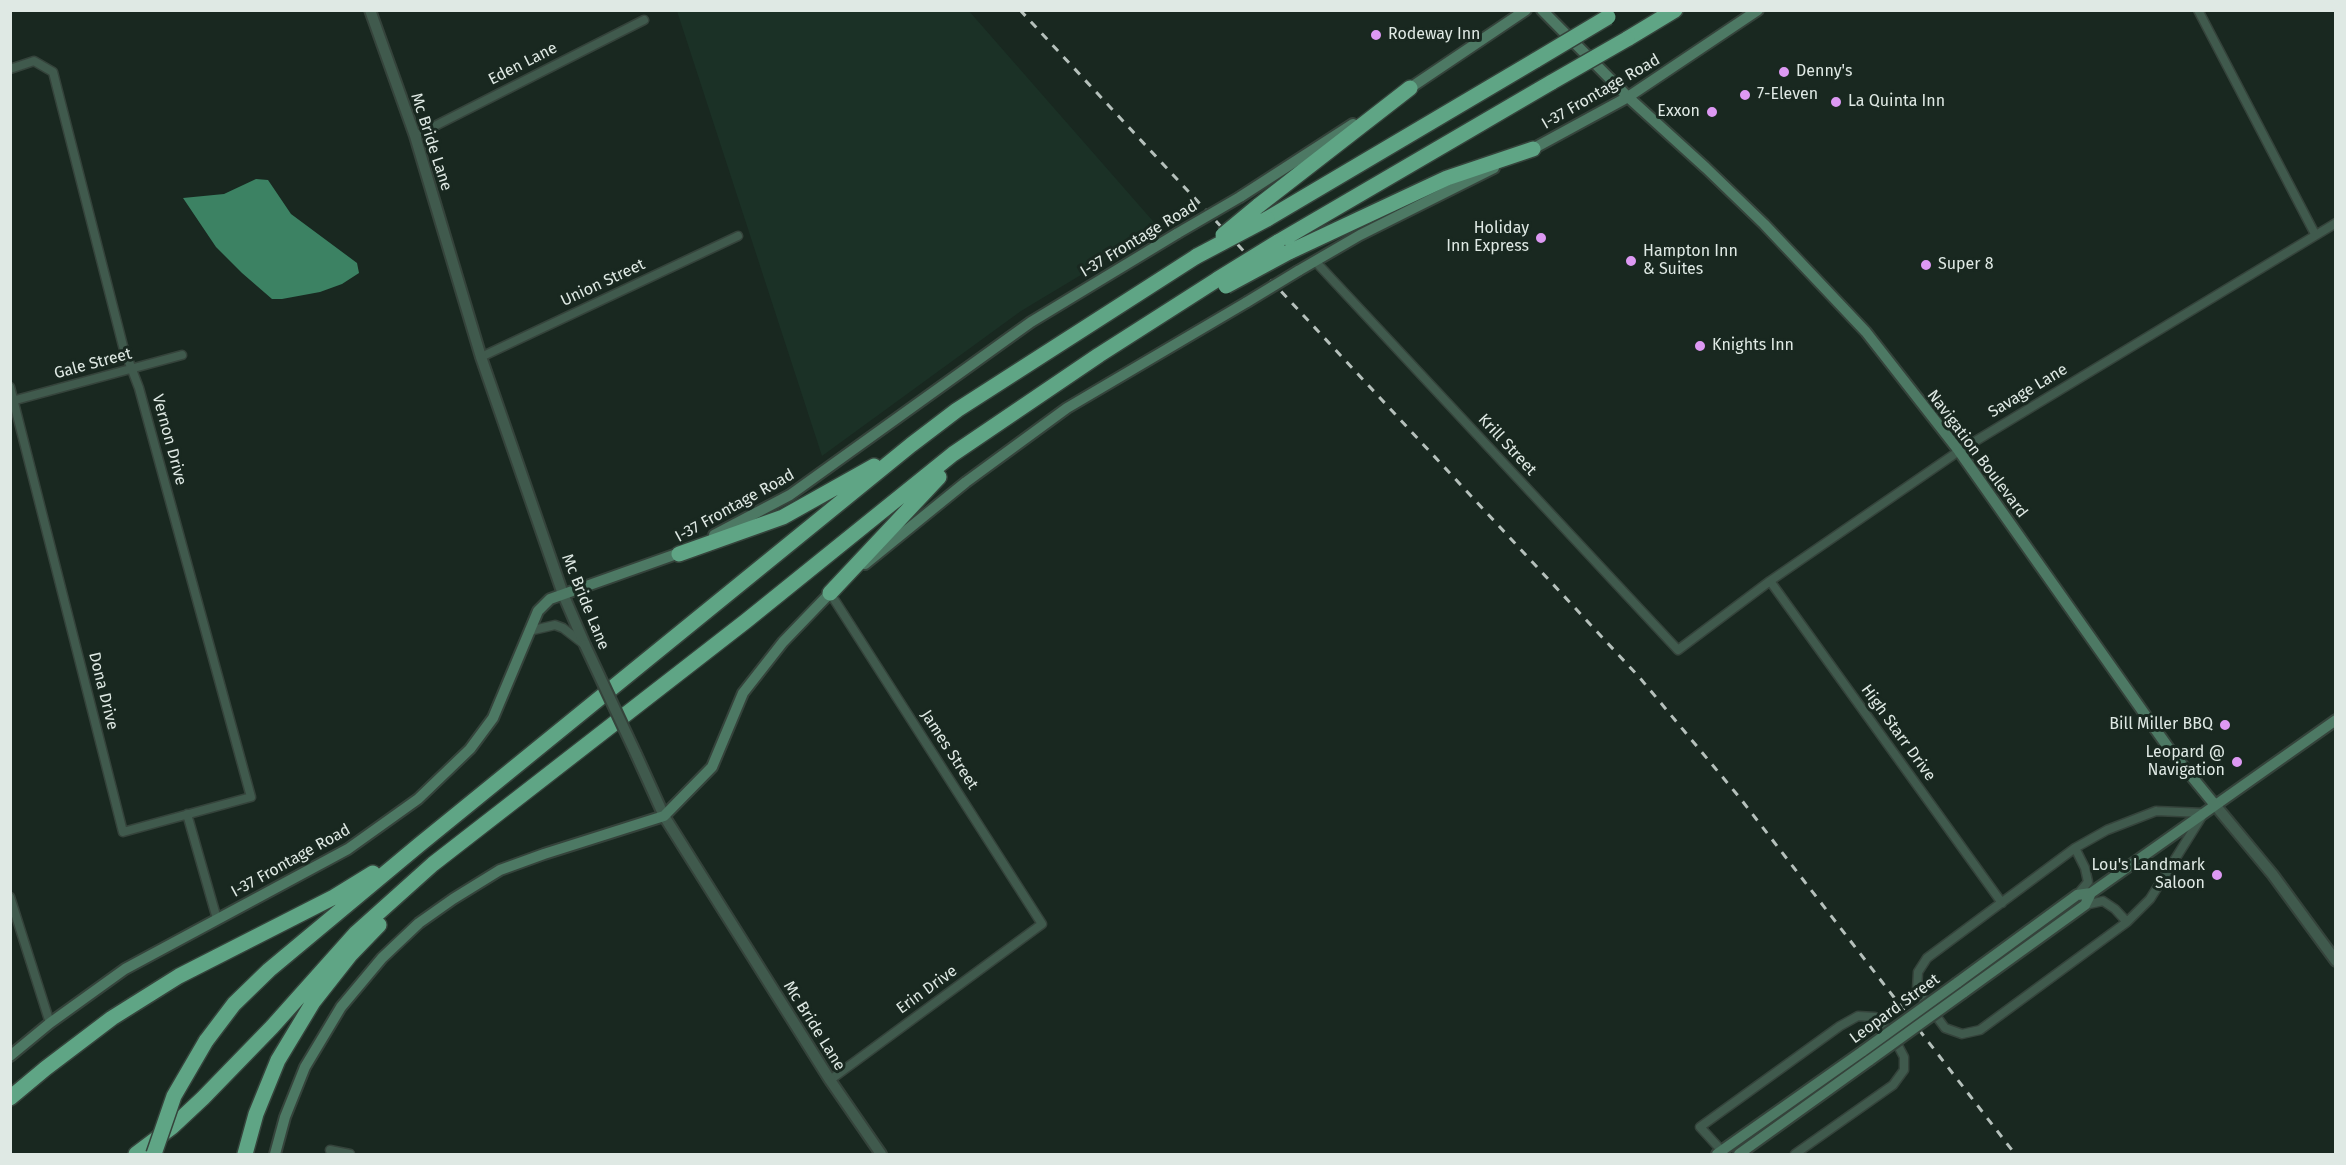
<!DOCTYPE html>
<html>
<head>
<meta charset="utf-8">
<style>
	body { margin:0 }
	#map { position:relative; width:2346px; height:1165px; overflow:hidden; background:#192820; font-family:"Fira Sans",sans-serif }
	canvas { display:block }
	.frame { position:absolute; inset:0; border:12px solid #dfe9e4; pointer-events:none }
</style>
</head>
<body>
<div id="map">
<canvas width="2346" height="1165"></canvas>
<div class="frame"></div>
</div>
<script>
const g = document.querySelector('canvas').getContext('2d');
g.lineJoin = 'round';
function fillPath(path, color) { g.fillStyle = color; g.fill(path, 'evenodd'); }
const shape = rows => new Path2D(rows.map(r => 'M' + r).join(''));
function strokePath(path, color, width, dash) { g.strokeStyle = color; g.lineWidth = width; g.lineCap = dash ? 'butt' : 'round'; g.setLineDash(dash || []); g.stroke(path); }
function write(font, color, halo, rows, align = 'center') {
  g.font = font + ' "Fira Sans",sans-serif'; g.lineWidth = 6; g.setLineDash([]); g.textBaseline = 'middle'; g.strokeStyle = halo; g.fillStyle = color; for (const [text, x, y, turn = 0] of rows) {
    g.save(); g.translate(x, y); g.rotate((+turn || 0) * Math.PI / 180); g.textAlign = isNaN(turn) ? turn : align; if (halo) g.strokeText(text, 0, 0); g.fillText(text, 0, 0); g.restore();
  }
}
const built = shape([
	[677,11,969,11,1159,228,1021,311,822,456]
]);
const water = shape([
	[256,179,268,180,291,214,357,263,359,273,342,284,320,292,282,299,272,299,242,273,216,247,183,198,224,194]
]);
const minor = shape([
	[2198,10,2315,234],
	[10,69,34,61,53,72,123,346,139,388,251,797,123,832,10,387],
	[415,136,644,20],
	[1315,261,1678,650,1770,581,1959,451,2336,223],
	[481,357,738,236],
	[12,401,182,355],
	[1770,581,2002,903],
	[529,631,555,625,563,628,585,645],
	[2156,811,2204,813,2150,899,2127,922,1980,1030,1962,1034,1945,1028,1917,990,1918,972,1927,958,2075,848,2107,830,2156,811],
	[187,814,217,919],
	[2075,848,2085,868,2088,882,2077,895],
	[10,897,50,1023],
	[2085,905,2103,901,2115,909,2127,922],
	[830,1080,1042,924,830,593],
	[330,1150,350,1154],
	[1722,1151,1700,1127,1840,1026,1858,1016,1875,1017,1893,1036,1904,1057,1904,1070,1893,1085,1795,1154]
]);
const tertiary = shape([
	[370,10,415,136,481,357,563,594,585,645],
	[636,754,664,816,830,1080,881,1154],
	[2215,805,2273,875,2336,961]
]);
const secondary = shape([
	[1542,10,1628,97,1706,168,1764,224,1866,332,1959,451,2170,750,2215,805],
	[1404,92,1526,10],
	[1527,152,1628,97,1758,10],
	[1240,197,1353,124],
	[1298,271,1360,235,1494,168],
	[714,535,790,495,1031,322,1178,233],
	[865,564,966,482,1067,408,1247,302],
	[1957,983,2077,895,2091,893,2336,720],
	[1963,993,2085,905,2091,893],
	[10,1056,50,1023,125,969,348,849,418,799,470,749,493,718,538,611,550,599,685,551],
	[275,1154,285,1117,305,1067,341,1007,382,958,419,923,453,899,500,870,544,854,664,816,712,767,743,693,783,642,834,589],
	[1717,1154,1863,1051],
	[1739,1154,1870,1060]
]);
const motorway = shape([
	[1627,39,1675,10],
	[1258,206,1410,88],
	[1267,219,1536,60],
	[1278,242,1552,82],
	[1289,252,1447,178,1533,149],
	[679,554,783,517,874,466],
	[830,593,939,477],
	[206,1041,234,1004,269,970,419,845,911,445,957,410,1197,256],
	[10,1098,46,1068,112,1018,179,976,334,897,373,873],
	[136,1154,172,1127,203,1098,272,1027,356,933,433,864,746,621,953,454,1099,355,1218,279],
	[245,1154,256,1114,278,1060,313,1002,350,955,379,925]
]);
const rail = shape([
	[1020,10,1640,678,1740,798,2015,1154]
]);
const tertiaryBridge = shape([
	[585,645,636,754]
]);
const secondaryBridge = shape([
	[1178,233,1240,197],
	[1247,302,1298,271],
	[1863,1051,1957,983],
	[1870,1060,1963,993]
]);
const motorwayBridge = shape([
	[1536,60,1608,17],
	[1552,82,1627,39],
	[1223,235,1258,206],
	[1197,256,1267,219],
	[1218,279,1278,242],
	[1226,286,1289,252],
	[154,1154,174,1096,206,1041]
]);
const markers = [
	[1376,35,6,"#dd99f3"],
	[1784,72,6,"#dd99f3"],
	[1745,95,6,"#dd99f3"],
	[1836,102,6,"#dd99f3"],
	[1712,112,6,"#dd99f3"],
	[1541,238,6,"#dd99f3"],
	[1631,261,6,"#dd99f3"],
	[1926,265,6,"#dd99f3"],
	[1700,346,6,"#dd99f3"],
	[2225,725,6,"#dd99f3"],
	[2237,762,6,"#dd99f3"],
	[2217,875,6,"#dd99f3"]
];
const poiNames = [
	["Rodeway Inn",1388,35],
	["Denny's",1796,72],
	["7-Eleven",1757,95],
	["La Quinta Inn",1848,102],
	["Exxon",1700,112,"right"],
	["Holiday",1529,229,"right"],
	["Inn Express",1529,247,"right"],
	["Hampton Inn",1643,252],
	["& Suites",1643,270],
	["Super 8",1938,265],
	["Knights Inn",1712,346],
	["Bill Miller BBQ",2213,725,"right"],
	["Leopard @",2225,753,"right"],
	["Navigation",2225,771,"right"],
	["Lou's Landmark",2205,866,"right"],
	["Saloon",2205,884,"right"]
];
const streetNames = [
	["Eden Lane",523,64,-27],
	["I-37 Frontage Road",1601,92,-30],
	["Mc Bride Lane",431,142,72],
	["I-37 Frontage Road",1139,239,-31],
	["Union Street",603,283,-25],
	["Gale Street",93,364,-15],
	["Savage Lane",2028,391,-31],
	["Vernon Drive",169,440,75],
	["Krill Street",1507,445,47],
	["Navigation Boulevard",1977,454,53],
	["I-37 Frontage Road",735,506,-29],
	["Mc Bride Lane",585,602,68],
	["Dona Drive",103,691,76],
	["High Starr Drive",1898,733,54],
	["James Street",949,750,57],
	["I-37 Frontage Road",291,861,-29],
	["Erin Drive",927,990,-36],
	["Leopard Street",1895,1009,-36],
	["Mc Bride Lane",814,1026,58]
];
fillPath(built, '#1b3126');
fillPath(water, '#3c8263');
strokePath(minor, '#35433b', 11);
strokePath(tertiary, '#35433b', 14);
strokePath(secondary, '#35433b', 14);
strokePath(motorway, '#35433b', 18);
strokePath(minor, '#405a4d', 8);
strokePath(tertiary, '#405a4d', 10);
strokePath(secondary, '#4d7964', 10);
strokePath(motorway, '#5fa585', 15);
strokePath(rail, '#b5c0bb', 3, [8, 8]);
strokePath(tertiaryBridge, '#35433b', 14, []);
strokePath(secondaryBridge, '#35433b', 14, []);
strokePath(motorwayBridge, '#35433b', 18, []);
strokePath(tertiaryBridge, '#405a4d', 10);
strokePath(secondaryBridge, '#4d7964', 10);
strokePath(motorwayBridge, '#5fa585', 15);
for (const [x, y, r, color] of markers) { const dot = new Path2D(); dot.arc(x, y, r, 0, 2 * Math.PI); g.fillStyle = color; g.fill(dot); strokePath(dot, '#192820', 2); }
write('16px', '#dfe9e4', '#192820', poiNames, 'left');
write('16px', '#dfe9e4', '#192820', streetNames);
</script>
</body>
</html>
